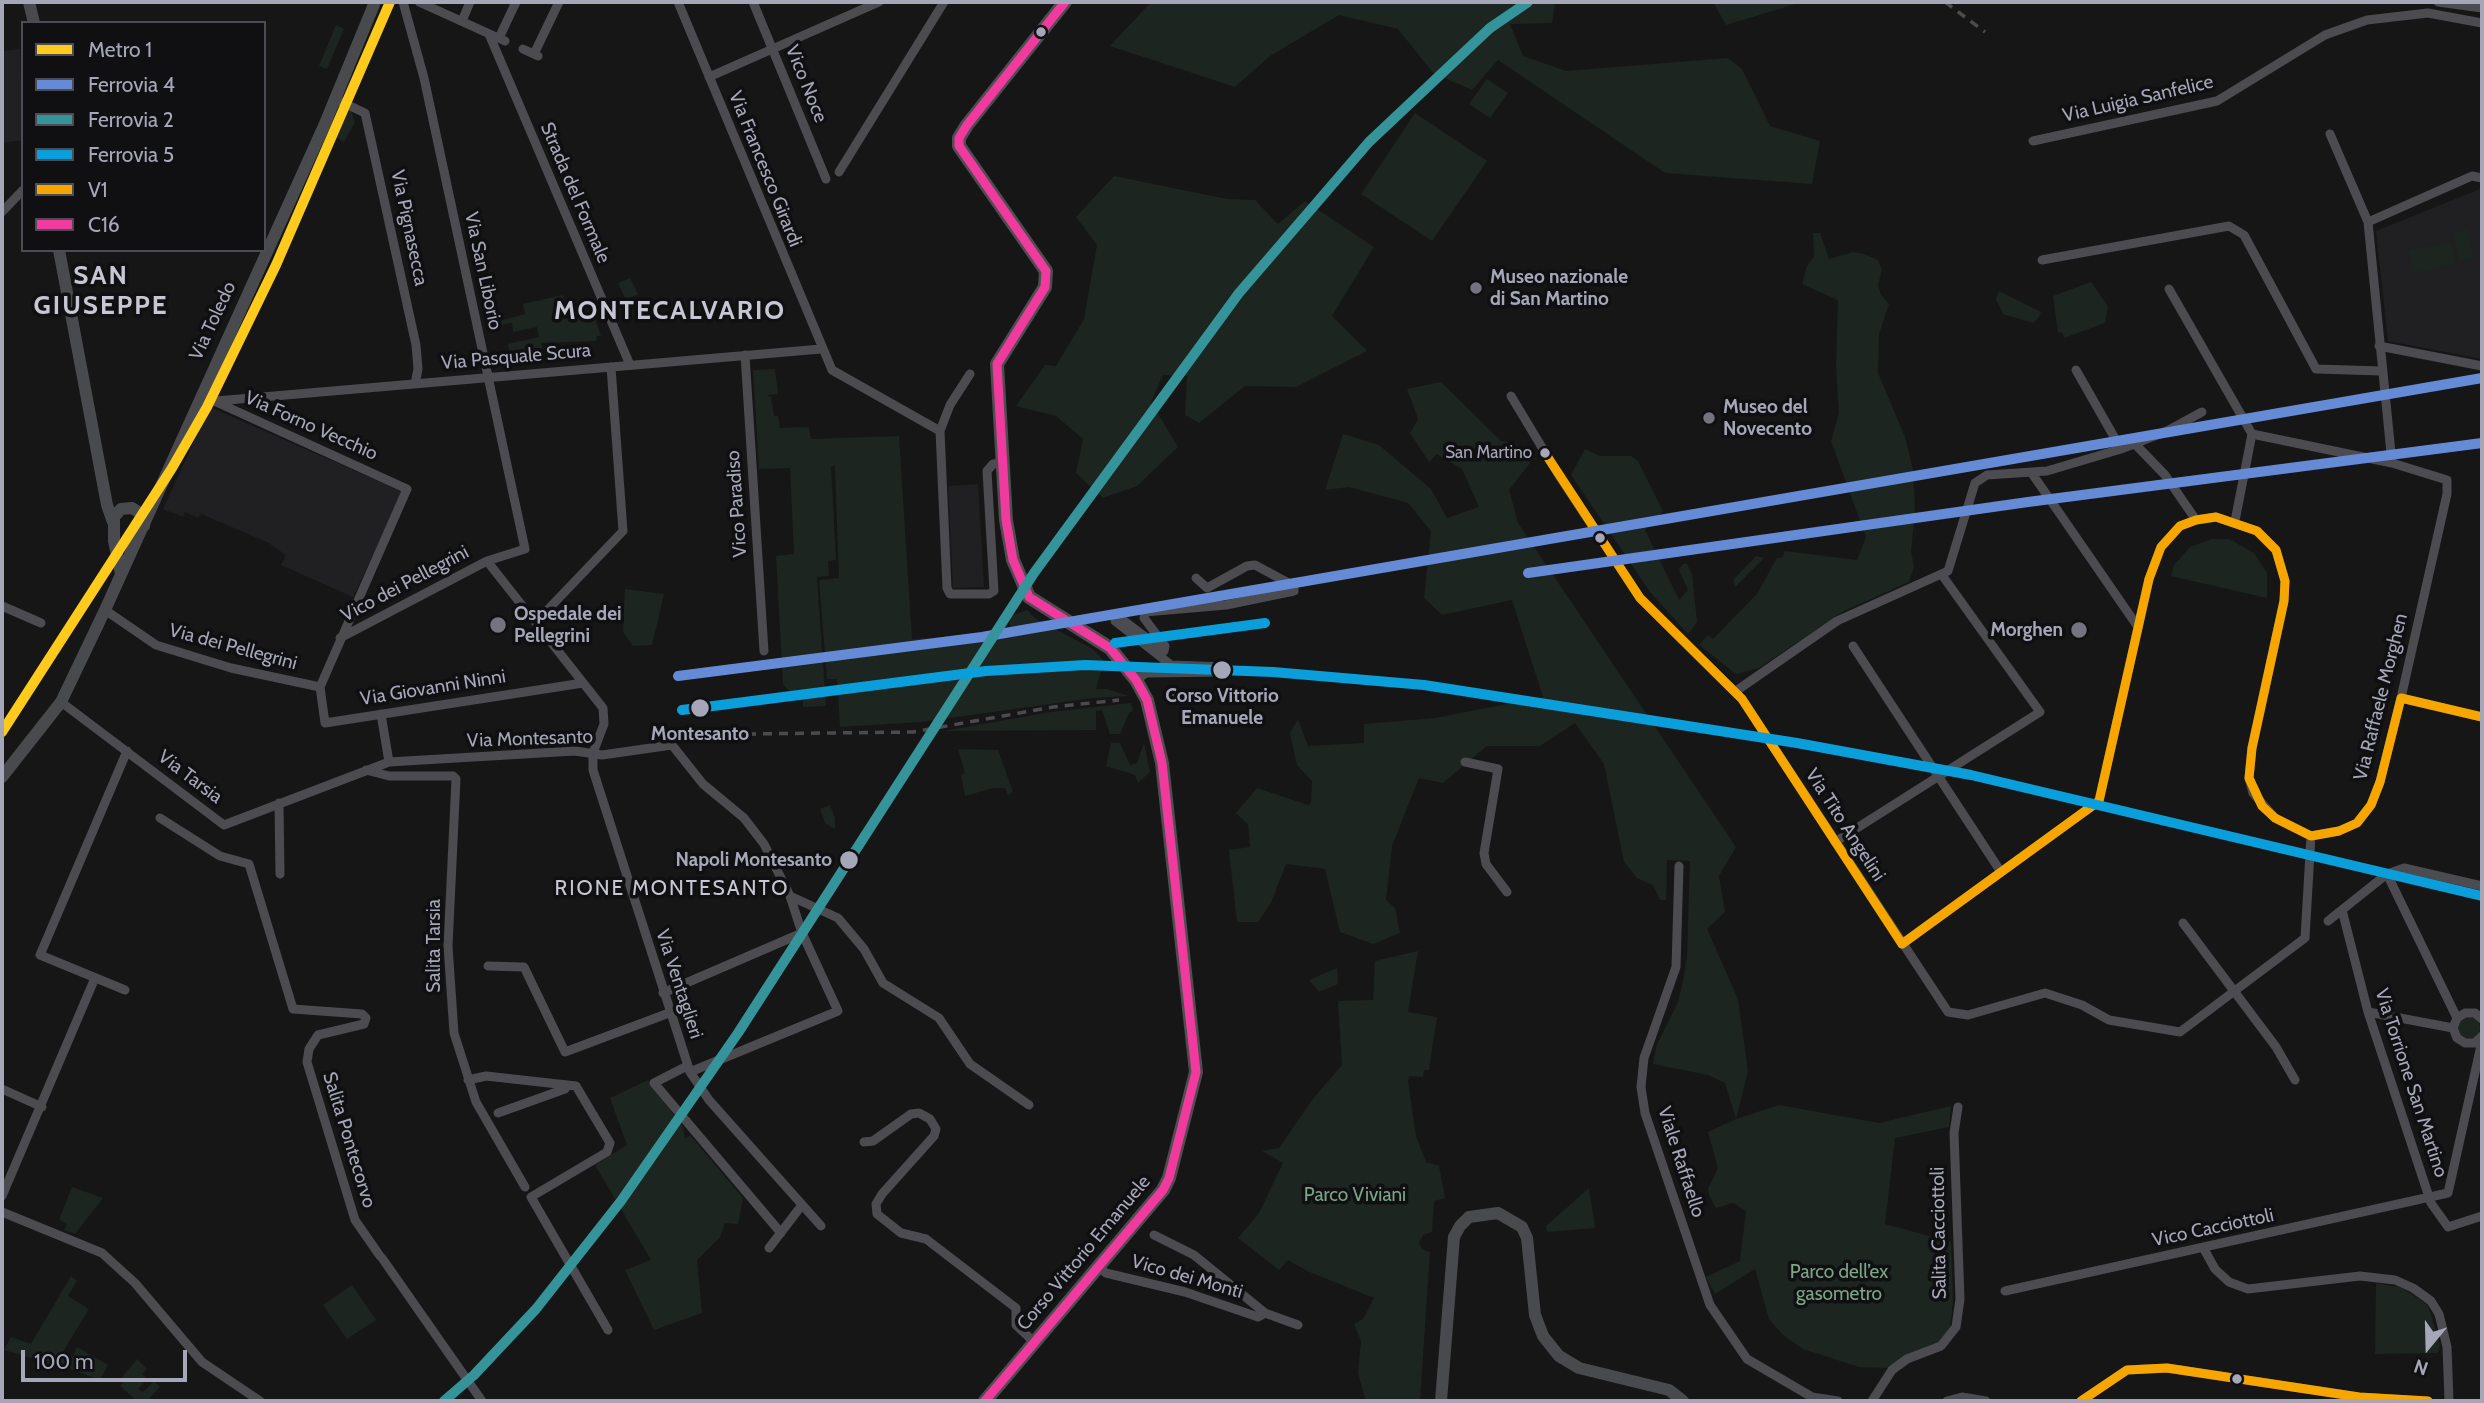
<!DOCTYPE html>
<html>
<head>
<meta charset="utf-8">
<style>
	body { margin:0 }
	#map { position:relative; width:2484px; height:1403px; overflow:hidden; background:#161616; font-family:Cabin,sans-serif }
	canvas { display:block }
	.frame { position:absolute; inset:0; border:4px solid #a5a7b8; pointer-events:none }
	.legend { position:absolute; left:21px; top:21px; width:245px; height:231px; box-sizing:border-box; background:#101012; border:2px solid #4c4c54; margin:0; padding:9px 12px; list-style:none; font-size:21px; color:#a5a7b8 }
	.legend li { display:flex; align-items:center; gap:14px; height:35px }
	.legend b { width:35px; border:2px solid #4c4c54 }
	.north { position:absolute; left:2393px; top:1312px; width:70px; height:70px; -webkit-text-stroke:5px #101012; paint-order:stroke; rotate:199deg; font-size:19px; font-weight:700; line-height:28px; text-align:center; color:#a5a7b8 }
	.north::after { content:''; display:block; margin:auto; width:24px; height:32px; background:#a5a7b8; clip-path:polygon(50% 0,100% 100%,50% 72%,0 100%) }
	.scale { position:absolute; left:21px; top:1350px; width:166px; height:32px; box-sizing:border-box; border:4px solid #a5a7b8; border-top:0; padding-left:9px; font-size:21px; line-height:24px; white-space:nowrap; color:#a5a7b8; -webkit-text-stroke:5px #101012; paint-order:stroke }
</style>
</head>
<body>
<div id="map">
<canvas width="2484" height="1403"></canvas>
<div class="frame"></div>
<ul class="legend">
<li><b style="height:9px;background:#feca1b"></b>Metro 1</li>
<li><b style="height:9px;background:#658bd6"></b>Ferrovia 4</li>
<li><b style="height:9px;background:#34949a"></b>Ferrovia 2</li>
<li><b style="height:9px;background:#0a9eda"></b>Ferrovia 5</li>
<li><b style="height:9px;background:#f7a600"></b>V1</li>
<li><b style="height:9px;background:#f13a9d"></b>C16</li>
</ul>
<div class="north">N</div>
<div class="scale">100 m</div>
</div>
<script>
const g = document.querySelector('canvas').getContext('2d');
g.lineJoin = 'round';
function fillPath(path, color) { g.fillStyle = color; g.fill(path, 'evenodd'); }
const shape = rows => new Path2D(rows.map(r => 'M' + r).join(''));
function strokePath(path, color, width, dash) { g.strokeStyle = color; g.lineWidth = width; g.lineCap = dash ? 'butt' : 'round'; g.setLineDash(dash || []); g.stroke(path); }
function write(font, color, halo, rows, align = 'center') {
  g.font = font + ' Cabin,sans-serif'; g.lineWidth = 7; g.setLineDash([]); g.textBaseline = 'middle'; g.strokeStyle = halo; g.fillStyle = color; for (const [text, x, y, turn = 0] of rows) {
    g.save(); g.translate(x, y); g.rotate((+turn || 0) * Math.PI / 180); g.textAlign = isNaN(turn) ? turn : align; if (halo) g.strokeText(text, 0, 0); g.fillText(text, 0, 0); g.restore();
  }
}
const built = shape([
	[20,49,23,140,2,143,2,51],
	[2480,189,2482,198,2482,359,2388,341,2376,231],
	[210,407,403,492,353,597,281,565,286,555,267,542,201,514,198,518,185,512,183,517,163,509],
	[978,484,984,587,953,588,948,486]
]);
const green = shape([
	[1151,2,1555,2,1552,23,1510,24,1523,56,1566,71,1728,58,1742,69,1770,126,1820,141,1812,184,1665,173,1498,60,1472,90,1433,73,1398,29,1339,15,1270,56,1235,87,1110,46],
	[1713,2,1802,2,1726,25],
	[336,25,344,29,327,69,319,66],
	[1487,79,1508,93,1490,118,1469,104],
	[338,111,351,111,355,122,344,142,327,132],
	[1415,113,1487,161,1432,241,1361,194],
	[1114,176,1227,199,1255,200,1278,224,1305,201,1374,247,1332,316,1367,351,1296,387,1245,386,1199,423,1185,415,1187,376,1163,375,1151,402,1178,447,1137,486,1103,498,1076,473,1083,439,1056,416,1016,406,1045,365,1056,366,1084,319,1097,245,1076,217],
	[2467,229,2473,258,2459,261,2453,233],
	[1813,233,1820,233,1829,259,1853,252,1864,254,1878,260,1882,270,1878,285,1881,295,1889,304,1879,334,1878,373,1905,437,1913,470,1915,512,1911,551,1914,567,1909,582,1844,611,1759,668,1736,674,1699,645,1708,635,1713,639,1757,594,1777,558,1782,558,1785,551,1857,560,1866,537,1831,441,1839,413,1836,366,1838,300,1802,284,1807,266,1814,257],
	[2451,242,2456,264,2413,273,2409,250],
	[630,278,638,294,626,300,618,283],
	[2091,282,2108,306,2105,323,2064,338,2062,332,2058,333,2053,296],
	[1999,291,2041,312,2039,317,2033,323,2003,314,1996,299],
	[563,295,569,318,593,313,601,336,597,336,596,341,541,343,543,353,510,359,508,344,539,337,537,327,513,332,512,323,499,325,499,321,525,314,523,304],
	[775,369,778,394,767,395,771,397,774,416,778,416,780,428,809,427,811,439,899,436,912,639,1010,634,1010,616,1027,610,1036,619,1093,649,1104,661,1096,689,1107,689,1129,696,1093,698,921,722,840,727,837,679,827,679,819,580,839,578,835,466,831,466,836,560,828,561,829,576,817,577,826,706,803,707,803,701,798,701,783,684,776,556,794,554,790,468,759,469,753,370],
	[1441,382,1501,441,1516,443,1530,463,1509,490,1518,523,1736,847,1719,876,1725,912,1707,929,1738,999,1748,1071,1736,1119,1779,1105,1879,1123,1951,1106,1949,1127,1895,1138,1885,1224,1951,1242,1953,1300,1950,1329,1939,1344,1914,1353,1888,1368,1859,1367,1803,1349,1783,1335,1769,1319,1755,1269,1715,1294,1706,1277,1740,1261,1746,1211,1733,1203,1716,1208,1709,1195,1708,1189,1718,1168,1708,1132,1736,1119,1725,1083,1708,1075,1653,1064,1657,1044,1678,1002,1682,986,1687,956,1690,861,1667,860,1666,900,1660,900,1653,885,1637,878,1624,862,1604,764,1575,723,1540,746,1487,746,1443,783,1419,778,1392,846,1386,900,1395,908,1400,933,1373,944,1340,932,1325,869,1286,864,1271,903,1258,922,1237,922,1229,850,1250,847,1248,824,1236,813,1257,788,1308,805,1311,803,1312,781,1297,765,1290,733,1298,719,1308,746,1364,743,1364,724,1435,718,1543,697,1512,600,1442,615,1424,598,1431,531,1408,503,1349,487,1325,490,1343,434,1379,445,1431,489,1447,518,1479,507,1462,469,1437,454,1429,462,1410,433,1418,419,1407,389],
	[1585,449,1600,456,1631,456,1638,461,1663,511,1645,530,1679,600,1688,590,1679,570,1683,564,1687,564,1692,574,1697,622,1688,634,1650,592,1571,475],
	[2212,539,2229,539,2254,553,2267,573,2267,598,2171,576,2174,565,2190,547],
	[1756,556,1764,558,1735,587,1733,580],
	[625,589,664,594,652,645,633,646,623,632],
	[1131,703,1133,711,1129,713,1120,734,1110,734,1102,710,1096,711,1096,730,943,731,1051,712],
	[1111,743,1120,743,1130,765,1137,763,1144,743,1150,772,1138,783,1135,775,1106,766],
	[958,749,998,750,1013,792,1008,795,1005,788,993,788,965,796,961,775,965,773],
	[830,805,835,818,835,829,825,823,820,809],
	[1418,951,1408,1012,1437,1017,1429,1070,1424,1070,1423,1077,1409,1076,1408,1081,1416,1136,1426,1162,1439,1166,1445,1198,1434,1201,1432,1232,1423,1235,1419,1243,1422,1249,1430,1252,1420,1401,1366,1401,1358,1373,1361,1341,1354,1324,1363,1319,1374,1298,1307,1271,1288,1260,1279,1270,1238,1238,1259,1213,1283,1163,1262,1151,1279,1148,1312,1100,1342,1065,1338,1001,1373,1000,1375,961],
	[1337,968,1338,984,1319,992,1309,980],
	'2458 1028a11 11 0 1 1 22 0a11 11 0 1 1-22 0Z',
	[648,1080,683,1127,685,1139,690,1135,743,1198,738,1224,725,1223,720,1237,697,1260,702,1313,654,1330,625,1270,651,1260,595,1165,627,1145,610,1098],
	[72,1187,103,1198,75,1234,64,1230,67,1224,59,1220],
	[1589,1188,1595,1228,1547,1232,1546,1226],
	[71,1276,77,1281,68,1296,89,1309,61,1355,68,1359,64,1368,4,1350,11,1337,31,1344],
	[2376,1283,2402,1288,2428,1305,2440,1345,2438,1353,2375,1354],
	[352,1285,376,1320,347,1339,323,1305],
	[77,1347,108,1365,100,1380,68,1368],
	[137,1359,147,1369,142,1374,147,1379,138,1389,143,1392,154,1381,160,1387,147,1401,137,1401,120,1386,125,1380,122,1377]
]);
const street = shape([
	[419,2,505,41],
	[678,2,832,370,940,431],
	[753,2,826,179],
	[2438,2,2482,8],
	[462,21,470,2],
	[489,34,630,365],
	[499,38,516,2],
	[523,49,538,56],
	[534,54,559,2],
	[709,77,879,2],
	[335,99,365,113,416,345,418,369,415,384],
	[2330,134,2368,222,2392,463],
	[2033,141,2217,101,2325,35,2367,20,2428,13,2482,23],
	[839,172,944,2],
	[2,212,23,190],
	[2368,222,2472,176,2482,178],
	[2042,260,2229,226,2244,235,2316,369,2381,371],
	[2169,289,2252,434,2235,521],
	[2379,346,2482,366],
	[745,355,764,651],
	[2076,370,2121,449],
	[970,374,950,405,940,431,947,588,950,594,989,594,994,591,987,471,993,464,1002,463],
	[201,395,407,489,320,687,325,723,583,683],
	[1511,396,1558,474,1640,598,1742,699,1948,1012,1968,1015,2045,993,2082,1005,2109,1020,2180,1032,2305,938,2311,836],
	[216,401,821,349],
	[2135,444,2165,475,2196,520],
	[2031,472,2138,627],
	[487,561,603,708,604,724,593,753,593,770,690,1072,709,1100,821,1226],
	[2,606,41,623],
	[105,610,156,645,231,668,320,687],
	[536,622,623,531,611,367],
	[340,638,487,561,525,549,424,78,403,2],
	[1853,646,2001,872],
	[1136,680,1146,673,1228,672,1228,667,1171,665,1115,621,1119,617,1164,651,1165,646,1144,618,1145,612,1226,605,1294,591,1294,586,1255,565,1247,566,1207,588,1196,578],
	[1736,691,1837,621,1948,571,1975,483,1987,475,2047,471,2121,449,2167,431,2202,412],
	[2401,698,2482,717],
	[61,702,224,825,389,762,575,751,602,755,672,745,703,784,744,818,764,844,790,896,802,933,838,1011,690,1072],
	[381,714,389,762],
	[1465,762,1498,769,1484,853,1486,864,1507,892],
	[366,770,389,776,453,776,456,779,448,946,454,1033,476,1102,525,1187],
	[279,803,280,874],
	[160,818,220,856,249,864,293,1009,362,1014,366,1018,364,1024,318,1035,309,1049,307,1062,355,1220,380,1256],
	[1835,842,2040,712,1942,575],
	[1679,866,1676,967,1644,1058,1641,1087,1645,1113,1710,1305,1747,1359,1812,1397,1838,1401],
	[2387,874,2457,1018],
	[790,896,838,918,864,949,883,983,939,1018,970,1064,1029,1105],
	[2342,910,2368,1012,2431,1203,2448,1227,2482,1216],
	[2328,921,2387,874,2404,868,2482,886],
	[2183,923,2276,1047,2295,1080],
	[1902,944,2099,801,2149,579,2161,547,2180,526,2196,520,2216,517,2257,531,2276,550,2285,581,2284,601,2252,748,2249,778,2253,793,2275,818,2311,836,2339,831,2357,823,2371,805,2380,782,2401,698,2447,494,2447,480,2392,463,2252,434],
	[488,966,524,967,565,1052,669,1013],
	[125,990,40,955,127,751],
	[663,993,802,933],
	[2368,1012,2453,1028],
	[2482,1019,2475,1013,2465,1013,2457,1018,2453,1028,2457,1038,2465,1043,2475,1043,2482,1036],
	[687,1066,654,1083,781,1233],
	[468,1080,486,1076,576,1086,610,1143,607,1152,531,1197,608,1330],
	[2,1089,42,1107],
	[498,1113,565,1089],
	[864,1142,873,1141,911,1114,919,1113,930,1119,936,1129,934,1136,882,1194,876,1204,877,1214,901,1233,926,1239,1016,1308,1016,1325,1035,1343],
	[2,1196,95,978],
	[2,1212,102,1253,135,1283,202,1362,260,1401],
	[1154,1235,1194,1255,1265,1313,1298,1325],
	[769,1248,802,1205],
	[2204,1249,2215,1269,2229,1282,2248,1289,2360,1276,2395,1280,2413,1288,2431,1301,2439,1314,2447,1347,2449,1401],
	[382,1258,482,1401],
	[1099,1267,1106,1273,1185,1292,1258,1317,1265,1313],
	[2005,1291,2448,1193,2482,1041],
	[1872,1401,1892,1370,1907,1359,1941,1346,1956,1327,1960,1299,1954,1133,1958,1107],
	[1947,1401,1962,1397,1986,1401],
	[2081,1401,2127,1370,2167,1368,2359,1397,2428,1401]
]);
const secondary = shape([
	[29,2,34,23],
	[59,250,107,505,113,522],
	[121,574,114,541,114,517,121,509,132,508,140,513,144,526],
	[2,777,61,702,105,610,324,126,375,2],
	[1441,1401,1454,1237,1460,1226,1469,1217,1498,1213,1522,1227,1527,1238,1535,1315,1543,1336,1559,1356,1579,1368,1669,1390,1683,1401]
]);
const primary = shape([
	[985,1401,1163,1190,1169,1178,1196,1072,1162,763,1147,700,1136,680,1110,648,1029,597,1013,560,1006,520,997,364,1045,287,1046,271,959,146,959,138,967,125,1065,2]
]);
const rail = shape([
	[1945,2,1985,32],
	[1167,696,1241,691],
	[747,734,913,732,1053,707,1119,700]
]);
const bus1 = shape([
	[1545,453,1640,598,1742,699,1902,944],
	[2401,698,2482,717],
	[2099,801,2149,579,2161,547,2180,526,2196,520,2216,517,2257,531,2276,550,2285,581,2284,601,2252,748,2249,778,2262,806,2275,818,2311,836,2339,831,2357,823,2371,805,2380,782,2401,698],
	[1902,944,2099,801],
	[2081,1401,2127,1370,2167,1368,2359,1397,2428,1401]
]);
const bus2 = shape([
	[985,1401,1163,1190,1169,1178,1196,1072,1162,763,1147,700,1136,680,1110,648,1029,597,1013,560,1006,520,997,364,1045,287,1046,271,959,146,959,138,967,125,1065,2]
]);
const rail1 = shape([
	[1528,573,2028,502,2482,443],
	[678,676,982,637,2482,378]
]);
const rail2 = shape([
	[444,1401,474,1375,536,1309,621,1201,738,1033,1034,573,1239,293,1369,142,1490,28,1528,2]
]);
const rail3 = shape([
	[1115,643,1265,623],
	[682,710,986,671,1085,665,1273,672,1424,685,1797,743,1971,775,2482,896]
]);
const metro1 = shape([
	[2,732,172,468,207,407,276,265,390,2]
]);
const markers = [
	[1041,32,6,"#a5a7b8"],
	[1476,288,7,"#73747f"],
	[1709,418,7,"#73747f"],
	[1545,453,6,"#a5a7b8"],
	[1600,538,6,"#a5a7b8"],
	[498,625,9,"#73747f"],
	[2079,630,9,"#73747f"],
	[1222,670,10,"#a5a7b8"],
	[700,708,10,"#a5a7b8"],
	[849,860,10,"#a5a7b8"],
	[2237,1379,6,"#a5a7b8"]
];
const busNames = [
	["San Martino",1532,453]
];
const streetNames = [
	["Vico Noce",806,84,68],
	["Via Luigia Sanfelice",2138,99,-13],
	["Via Francesco Girardi",765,169,68],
	["Strada del Formale",575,193,67],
	["Via Pignasecca",409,228,78],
	["Via San Liborio",483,271,78],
	["Via Toledo",213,321,-65],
	["Via Pasquale Scura",516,357,-5],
	["Via Forno Vecchio",311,426,24],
	["Vico Paradiso",737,504,-94],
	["Vico dei Pellegrini",405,584,-28],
	["Via dei Pellegrini",233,647,15],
	["Via Giovanni Ninni",433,688,-9],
	["Via Raffaele Morghen",2381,697,-76],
	["Via Montesanto",530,739,-2],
	["Via Tarsia",190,777,37],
	["Via Tito Angelini",1845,825,57],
	["Salita Tarsia",434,946,-90],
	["Via Ventaglieri",679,984,72],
	["Via Torrione San Martino",2411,1083,72],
	["Salita Pontecorvo",349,1140,73],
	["Viale Raffaello",1681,1162,72],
	["Vico Cacciottoli",2213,1228,-12],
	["Salita Cacciottoli",1939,1233,-91],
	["Corso Vittorio Emanuele",1084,1253,-50],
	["Vico dei Monti",1187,1277,16]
];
const poiNames = [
	["Museo nazionale",1490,277],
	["di San Martino",1490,299],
	["Museo del",1723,407],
	["Novecento",1723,429],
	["Ospedale dei",514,614],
	["Pellegrini",514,636],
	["Morghen",2063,630,"right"]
];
const stopNames = [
	["Corso Vittorio",1222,696],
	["Emanuele",1222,718],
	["Montesanto",700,734],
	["Napoli Montesanto",832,860,"right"]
];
const parkNames = [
	["Parco Viviani",1355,1195],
	["Parco dell’ex",1839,1272],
	["gasometro",1839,1294]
];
const neighbourhoodNames = [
	["RIONE MONTESANTO",672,889]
];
const districtNames = [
	["SAN",101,276],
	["GIUSEPPE",101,306],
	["MONTECALVARIO",670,311]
];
fillPath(built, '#202022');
fillPath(green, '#1d2520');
strokePath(street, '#4b4b50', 9);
strokePath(secondary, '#494a4e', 12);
strokePath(primary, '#4d4d52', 14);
strokePath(rail, '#4b4b4f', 3.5, [9, 7]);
strokePath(bus1, '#f7a600', 9);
strokePath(bus2, '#f13a9d', 9);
strokePath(rail1, '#658bd6', 10);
strokePath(rail2, '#34949a', 10);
strokePath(rail3, '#0a9eda', 10);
strokePath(metro1, '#feca1b', 10);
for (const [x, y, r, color] of markers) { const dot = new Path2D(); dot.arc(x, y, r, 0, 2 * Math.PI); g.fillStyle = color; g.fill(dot); strokePath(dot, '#101012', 2.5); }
write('17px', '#a5a7b8', '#101012', busNames, 'right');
write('19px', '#a5a7b8', '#101012', streetNames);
write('bold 19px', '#a5a7b8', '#101012', poiNames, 'left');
write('bold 19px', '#a5a7b8', '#101012', stopNames);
write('19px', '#7ba586', '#101012', parkNames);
g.letterSpacing = '2px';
write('21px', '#c7c7d4', '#101012', neighbourhoodNames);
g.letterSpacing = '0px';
g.letterSpacing = '2px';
write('bold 26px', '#c7c7d4', '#101012', districtNames);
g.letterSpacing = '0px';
</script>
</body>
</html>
